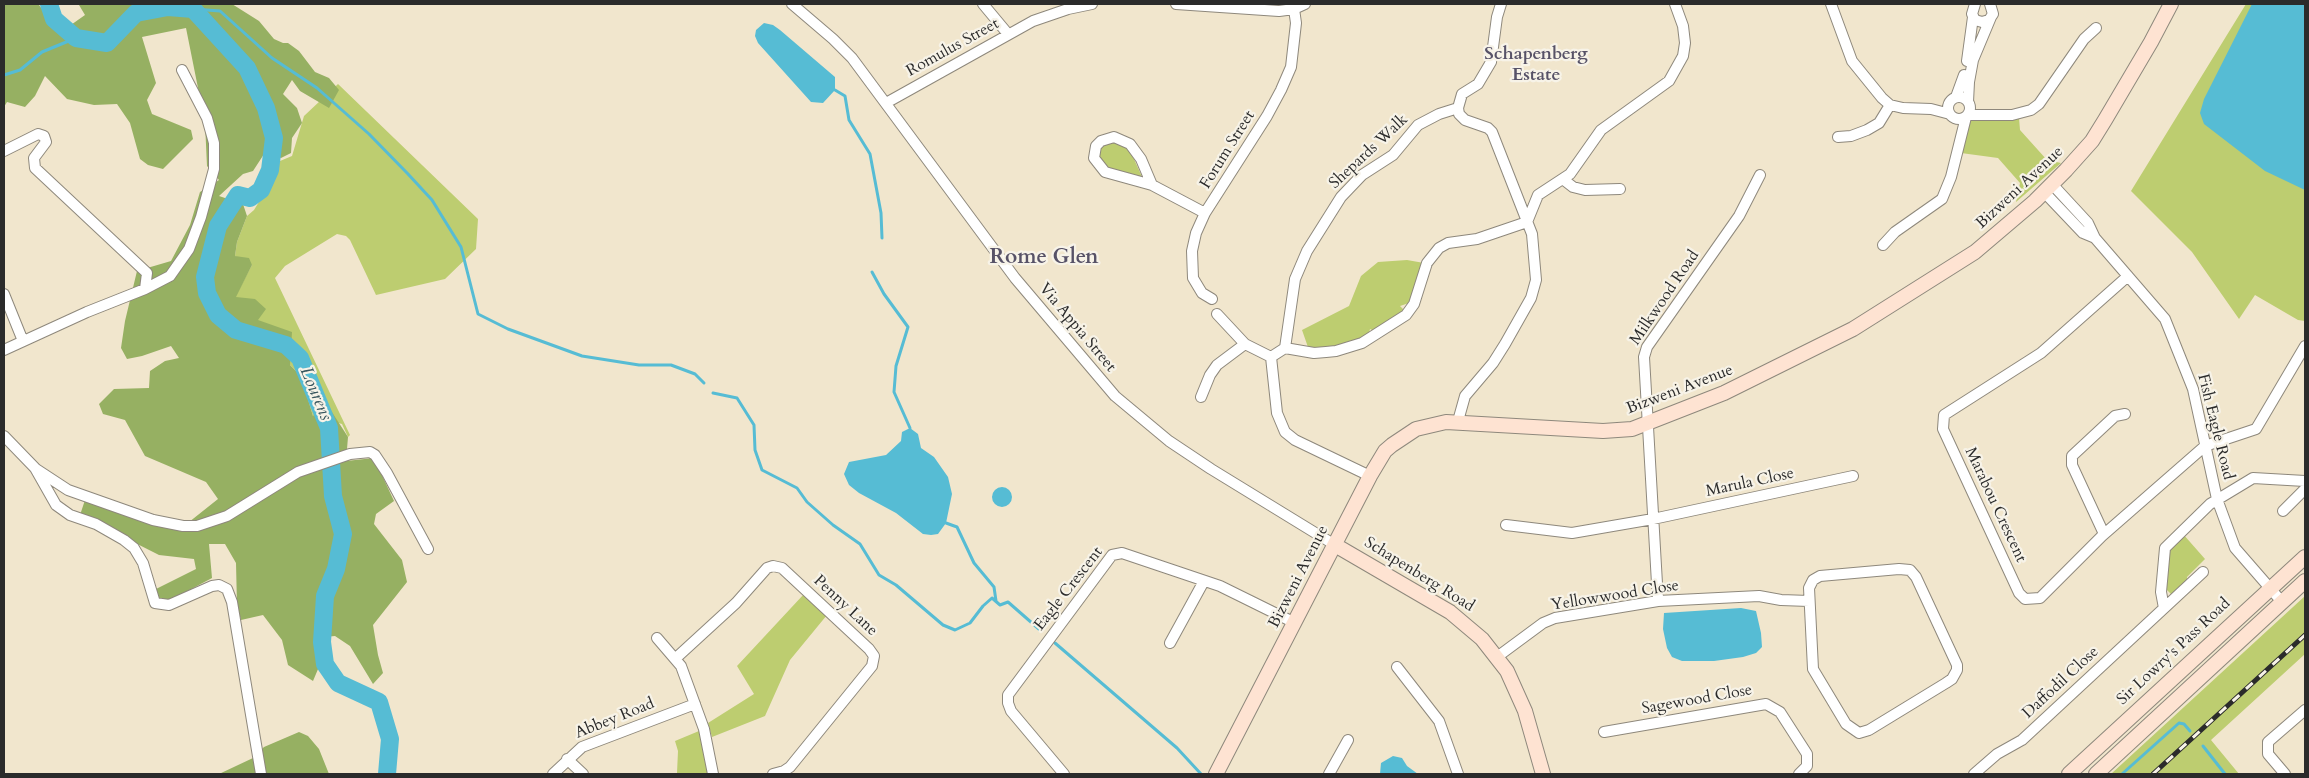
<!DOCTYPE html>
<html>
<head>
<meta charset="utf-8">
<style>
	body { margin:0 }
	#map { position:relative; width:2309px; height:778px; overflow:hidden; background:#f1e6cd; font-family:Cardo,serif }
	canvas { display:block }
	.frame { position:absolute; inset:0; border:5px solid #2b2b2b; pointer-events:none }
</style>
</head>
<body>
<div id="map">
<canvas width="2309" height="778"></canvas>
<div class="frame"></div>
</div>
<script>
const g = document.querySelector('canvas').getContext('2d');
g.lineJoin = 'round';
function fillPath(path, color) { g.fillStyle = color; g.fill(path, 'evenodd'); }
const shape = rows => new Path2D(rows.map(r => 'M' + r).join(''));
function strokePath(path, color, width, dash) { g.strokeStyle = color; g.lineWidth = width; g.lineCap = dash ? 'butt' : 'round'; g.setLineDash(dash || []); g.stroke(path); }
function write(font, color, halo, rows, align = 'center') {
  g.font = font + ' Cardo,serif'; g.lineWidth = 4.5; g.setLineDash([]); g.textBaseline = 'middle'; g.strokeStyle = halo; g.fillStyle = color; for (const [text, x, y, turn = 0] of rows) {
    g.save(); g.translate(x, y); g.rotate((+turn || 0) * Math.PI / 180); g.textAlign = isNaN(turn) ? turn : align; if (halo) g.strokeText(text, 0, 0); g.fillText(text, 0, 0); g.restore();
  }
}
const green = shape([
	[2246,4,2305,4,2305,321,2298,320,2255,295,2239,319,2192,252,2131,191],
	[338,84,478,219,476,249,445,279,376,295,350,240,346,236,337,234,285,266,275,278,350,435,348,437,342,424,313,416,301,376,290,365,257,320,235,297,252,265,235,256,237,242,247,216,254,210,276,174,280,161,292,156,304,116],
	[2019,118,2020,130,2047,160,2061,163,2016,202,2020,183,1998,158,1961,153,1968,122,1971,119],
	[1114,142,1130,150,1142,177,1110,170,1099,159,1100,146],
	[1407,260,1424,263,1412,302,1400,306,1403,309,1403,313,1372,333,1372,330,1370,329,1368,338,1346,343,1346,345,1309,350,1302,330,1349,306,1361,276,1378,262],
	[2183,534,2205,559,2187,577,2187,583,2171,594,2166,589,2167,553],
	[804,594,827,615,790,660,765,716,712,737,708,723,754,694,737,666],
	[2305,596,2305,654,2211,740,2239,774,2111,774],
	[699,731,708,774,673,774,677,773,678,751,675,741]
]);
const forest = shape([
	[4,4,39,5,55,26,68,27,85,15,79,5,75,4,232,4,259,21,274,39,283,43,288,43,299,51,315,72,329,78,339,90,329,108,300,91,292,80,283,94,297,108,302,123,292,138,291,153,281,158,266,151,253,171,243,174,219,196,243,204,247,216,237,242,235,256,249,258,252,265,236,297,255,299,266,309,258,320,292,332,290,365,301,376,313,416,328,406,348,437,346,461,374,458,394,501,376,514,374,524,402,560,407,582,373,625,378,655,383,673,373,684,350,646,335,636,314,638,321,662,313,681,288,665,282,640,263,615,241,620,237,606,236,563,225,544,209,544,212,578,167,602,157,598,156,589,196,569,194,559,159,555,80,515,85,500,179,530,218,499,206,482,145,456,125,420,103,414,99,404,114,389,149,388,150,371,165,361,179,358,171,346,142,356,127,359,121,348,125,321,137,271,171,261,190,225,200,192,219,180,207,166,205,123,186,28,142,37,156,83,147,100,152,114,191,130,193,139,163,169,148,165,140,159,130,123,117,104,94,105,67,99,45,76,35,96,25,107,7,102,4,107],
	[299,732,308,736,319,749,329,774,219,774,253,758,264,747]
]);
const water = shape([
	[2252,4,2305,4,2305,190,2265,171,2204,124,2200,113,2204,99],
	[764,23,773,25,780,30,835,77,835,90,823,103,811,102,758,43,755,36,756,30],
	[910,428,918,434,921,448,934,457,948,477,952,494,946,523,938,534,931,535,923,534,896,513,859,493,849,485,844,474,849,462,886,455,901,441,902,432],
	'992 497a10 10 0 1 1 20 0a10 10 0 1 1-20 0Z',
	[1741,608,1756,611,1761,633,1762,647,1756,653,1743,657,1714,661,1682,661,1672,657,1667,648,1663,629,1664,613],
	[1393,756,1402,758,1407,766,1418,774,1380,774,1381,763]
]);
const stream = shape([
	[193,9,220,11,272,58,317,88,369,134,408,174,432,200,461,247,478,314,508,329,582,356,639,365,671,365,695,374,704,383],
	[4,75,20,70,42,52,76,38],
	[835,90,845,96,849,120,870,154,881,213,882,238],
	[872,272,884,294,908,327,896,366,894,392,910,428],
	[713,393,737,398,754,425,755,450,762,470,797,488,807,502,833,525,860,544,879,575,896,585,943,625,955,630,970,623,983,606,992,598,1000,605,1008,602,1040,630],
	[946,523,957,527,974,563,994,587,996,601],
	[1055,643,1177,748,1201,774],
	[2203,746,2225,774],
	[2122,774,2179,723,2184,724,2190,731]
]);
const river = shape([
	[49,4,54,19,76,38,107,43,136,13,168,7,193,9,247,68,266,108,274,138,270,170,261,190,250,198,238,195,218,226,205,277,207,293,218,315,236,330,286,345,300,358,329,428,333,496,343,534,336,569,325,596,322,642,325,664,338,683,379,702,390,739,387,774]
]);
const street = shape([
	[792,4,833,39,852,58,1015,278,1115,396,1169,441,1211,469,1335,545],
	[983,4,1008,34],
	[1176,4,1279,11,1294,9,1305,4],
	[1831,4,1852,61,1882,98,1890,105,1903,108,1931,109,1950,114],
	[1975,4,1972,14,1975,20,1982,22,1989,20,1993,14,1990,4],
	[1967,61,1973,17],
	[1956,97,1964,75],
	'1948 108a11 11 0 1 1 22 0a11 11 0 1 1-22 0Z',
	[1968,102,1969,82,1973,60,1991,17],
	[886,103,1033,21,1068,9,1092,4],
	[1968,115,2012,115,2031,110,2039,104,2084,39,2096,28],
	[1838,137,1851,136,1867,130,1879,123,1890,105],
	[4,151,38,134,44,136,46,142,34,158,35,168,147,273,145,289],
	[1564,180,1573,187,1585,190,1620,189],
	[2052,184,2088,223,2095,238,2165,319,2193,389,2217,499,2235,548,2282,602],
	[1152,185,1141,159,1130,144,1114,137,1101,141,1096,146,1094,158,1105,172,1152,185,1205,213],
	[2044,192,2083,233,2095,238],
	[1527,222,1538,195,1570,174,1601,130,1669,81,1683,56,1685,43,1683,26,1675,4],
	[1883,245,1895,232,1942,199,1951,177,1966,117],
	[2128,276,2041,353,1944,415,1943,429,2019,593,2025,599,2040,598,2102,536,2205,446,2256,429,2305,346],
	[4,294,23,341],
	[1212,299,1202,293,1193,278,1192,251,1196,233,1205,213,1267,116,1281,90,1291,67,1296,23,1294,9],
	[1217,314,1245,344,1271,357,1285,348],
	[1285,348,1295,279,1307,251,1341,197,1362,175,1393,155,1418,125,1439,114,1458,108],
	[1285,348,1314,353,1326,352,1336,351,1362,343,1406,315,1414,304,1427,263,1439,248,1448,243,1477,239,1527,222],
	[4,350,87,312,145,289,170,276,189,249,201,217,214,169,214,143,207,118,182,70],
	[1271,357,1277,413,1285,432,1295,440,1370,476],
	[1201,397,1210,375,1217,365,1245,344],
	[1458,421,1465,396,1493,363,1505,344,1531,298,1536,280,1532,234,1492,132,1488,128,1465,120,1459,114,1458,108,1462,94,1478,84,1491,62,1497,17,1501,4],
	[4,436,35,468,56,505,70,515,96,524,124,540,134,548,143,563,155,603,169,605,212,586,219,585,227,589,232,602,261,774],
	[36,469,68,490,153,520,183,526,197,526,227,516,298,472,350,454,370,452,375,455,387,473,428,549],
	[2283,511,2305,489],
	[1506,525,1572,533,1653,519,1853,476],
	[2104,534,2072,465,2072,456,2115,416,2125,414],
	[1899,569,1910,570,1916,577,1957,665,1957,670,1952,679,1946,683,1869,730,1859,733,1846,724,1813,669,1809,588,1813,580,1820,576,1899,569],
	[1658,601,1644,357,1647,347,1739,216,1760,175],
	[2164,608,2161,592,2165,548,2210,504,2253,478,2305,481],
	[657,638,681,666,704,729,713,774],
	[1170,643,1204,581],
	[1497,657,1543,623,1555,618,1658,601,1759,596,1781,600,1809,601],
	[676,658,736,603,767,568,773,566,782,568,869,649,874,656,872,666,790,767,784,771,773,774],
	[1397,667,1439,721,1458,774],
	[1604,732,1766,704,1780,712,1807,754,1807,766,1799,774],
	[567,759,583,774],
	[553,774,582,747,695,704],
	[1064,774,1011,711,1008,703,1008,695,1112,555,1122,553,1220,586,1295,623],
	[1329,774,1348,740],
	[1974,774,1997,754,2022,740,2203,572],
	[2285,774,2268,754,2268,742,2305,710]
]);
const secondary = shape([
	[1335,545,1450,612,1482,639,1507,671,1525,711,1543,774],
	[1216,774,1370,476,1385,451,1392,445,1416,429,1446,422,1603,431,1632,429,1724,393,1853,329,1975,252,2035,201,2066,170,2092,141,2105,120,2151,42,2171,4],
	[2069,774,2305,557],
	[2096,774,2305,581]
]);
const rail = shape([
	[2153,774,2305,635]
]);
const streetNames = [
	["Romulus Street",953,48,-29],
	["Forum Street",1228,150,-58],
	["Shepards Walk",1369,152,-43],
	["Bizweni Avenue",2020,188,-43],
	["Milkwood Road",1665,298,-56],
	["Via Appia Street",1077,328,50],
	["Bizweni Avenue",1680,390,-21],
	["Fish Eagle Road",2215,427,76],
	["Marula Close",1750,483,-12],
	["Marabou Crescent",1995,505,65],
	["Schapenberg Road",1419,575,32],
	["Bizweni Avenue",1299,577,-63],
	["Eagle Crescent",1069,589,-52],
	["Yellowwood Close",1615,596,-9],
	["Penny Lane",845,606,43],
	["Sir Lowry's Pass Road",2174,652,-43],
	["Daffodil Close",2061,683,-43],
	["Sagewood Close",1697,700,-10],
	["Abbey Road",615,719,-22]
];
const neighbourhoodNames = [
	["Schapenberg",1536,55],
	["Estate",1536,76]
];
const waterNames = [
	["Lourens",315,394,67]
];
const districtNames = [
	["Rome Glen",1044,258]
];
fillPath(green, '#bdcd70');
fillPath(forest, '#96b062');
fillPath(water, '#56bcd4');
strokePath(stream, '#56bcd4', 3);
strokePath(river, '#56bcd4', 18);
strokePath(street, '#8e887c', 12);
strokePath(secondary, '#8e887c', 16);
strokePath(street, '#fff', 10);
strokePath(secondary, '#fee3d2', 14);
strokePath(rail, '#2b2b2b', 5);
strokePath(rail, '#f7f3e8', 3, [9]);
write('16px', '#2b2b2b', '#f7f3e8', streetNames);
write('bold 18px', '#575267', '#f7f3e8', neighbourhoodNames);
write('italic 18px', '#38565e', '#f7f3e8', waterNames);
write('bold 21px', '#575267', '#f7f3e8', districtNames);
</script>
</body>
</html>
